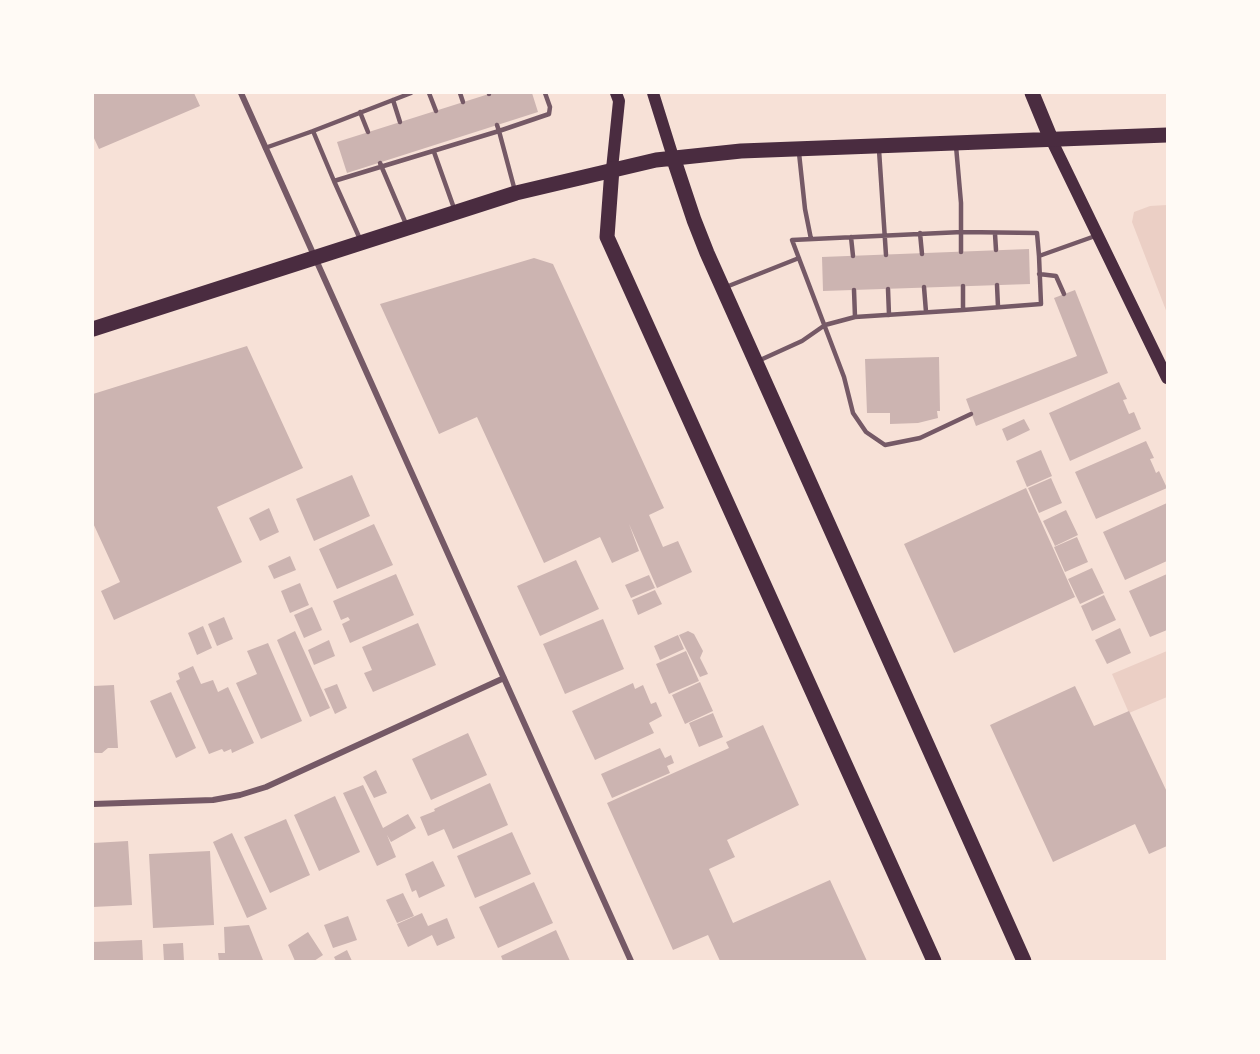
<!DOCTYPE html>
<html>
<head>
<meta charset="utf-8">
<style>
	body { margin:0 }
	#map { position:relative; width:1260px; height:1054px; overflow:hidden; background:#f7e1d7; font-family:Karla,sans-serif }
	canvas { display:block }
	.frame { position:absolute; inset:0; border:94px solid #fffaf5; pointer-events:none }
</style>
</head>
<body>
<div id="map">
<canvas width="1260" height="1054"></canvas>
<div class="frame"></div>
</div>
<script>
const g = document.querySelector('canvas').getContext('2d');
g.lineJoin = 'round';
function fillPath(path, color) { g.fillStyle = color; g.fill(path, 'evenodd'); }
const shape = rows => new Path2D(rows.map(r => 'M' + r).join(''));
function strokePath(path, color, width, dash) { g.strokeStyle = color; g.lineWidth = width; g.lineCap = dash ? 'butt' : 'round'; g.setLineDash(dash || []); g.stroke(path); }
const green = shape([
	[1167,205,1167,313,1132,222,1134,212,1150,206],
	[1167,651,1167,697,1129,713,1112,674]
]);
const building = shape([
	[93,93,194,93,200,106,99,149,93,136],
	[492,93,532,93,538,112,347,173,337,142],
	[1029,249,1030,284,823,291,822,257],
	[534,258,553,264,664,508,649,515,663,547,678,541,692,572,657,588,629,524,639,551,612,563,600,537,544,563,477,417,439,434,380,304],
	[1075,290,1108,373,976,426,966,399,1077,356,1054,298],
	[247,346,303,468,217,507,242,562,114,620,101,591,120,582,93,523,93,394],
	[939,357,940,411,937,411,938,418,918,423,890,424,890,413,867,413,865,359],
	[1119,382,1127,399,1123,400,1129,414,1134,412,1141,429,1070,461,1049,413],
	[1024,419,1030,430,1007,441,1002,429],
	[1146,441,1154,458,1150,459,1154,468,1156,473,1159,471,1167,488,1096,519,1075,472],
	[1041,450,1052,476,1027,487,1016,461],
	[352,475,370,516,314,541,296,499],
	[1051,478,1062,503,1039,513,1028,488],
	[1026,488,1075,597,954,653,904,544],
	[1167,503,1167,561,1125,580,1103,532],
	[269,508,279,532,260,541,249,518],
	[1066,510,1078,535,1055,546,1043,521],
	[374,524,393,565,337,589,319,549],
	[1077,537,1088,562,1065,572,1054,547],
	[290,556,296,570,274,579,268,566],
	[576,560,599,609,540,636,517,586],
	[1092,568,1104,593,1080,604,1068,579],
	[396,574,414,615,350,643,342,624,350,620,348,617,341,620,333,601],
	[1167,574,1167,630,1150,637,1129,591],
	[649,575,655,588,631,598,625,585],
	[300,583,309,605,290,613,281,591],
	[655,590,662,604,638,615,632,600],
	[1104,595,1116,620,1092,631,1081,606],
	[312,607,322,630,304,638,294,615],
	[224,617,233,639,217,646,208,624],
	[603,619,624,669,565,694,543,644],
	[418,623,436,665,373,692,364,673,372,670,362,647],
	[203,626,212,648,197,655,188,633],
	[1120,628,1131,653,1107,664,1095,640],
	[295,631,330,708,310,717,277,640],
	[688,631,694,634,703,651,700,658,708,674,700,677,679,635],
	[678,635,684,649,660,660,654,646],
	[329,640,335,656,314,665,308,650],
	[268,643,302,721,261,739,236,683,257,674,247,651],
	[686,651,699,681,669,694,656,664],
	[193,666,201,684,213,680,218,692,228,687,254,743,232,753,231,749,224,752,222,749,209,754,176,681,180,679,178,673],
	[700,682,713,711,685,724,672,695],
	[633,683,635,689,643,685,651,704,656,702,662,716,649,723,654,733,595,760,572,711],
	[337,684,347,708,335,714,324,689],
	[114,685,118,748,108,748,102,753,95,753,93,751,93,686],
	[1075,686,1094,726,1129,711,1167,792,1167,846,1149,854,1135,824,1053,862,990,725],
	[171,692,196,748,176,758,150,701],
	[713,713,723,737,699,747,689,723],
	[763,725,799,805,727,840,735,857,709,869,733,923,830,880,867,961,720,961,708,935,673,950,607,803,729,748,726,742],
	[468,733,487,775,431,800,412,759],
	[660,748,665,758,671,755,674,763,667,766,670,773,612,798,601,774],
	[376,770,387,793,374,798,363,777],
	[490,783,508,825,453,849,444,829,428,836,420,817,435,811,434,809],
	[363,785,383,828,408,814,416,828,391,842,387,835,396,857,377,866,343,793],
	[335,796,360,852,319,871,294,815],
	[286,819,310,875,270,893,244,837],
	[512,832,531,874,475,898,457,856],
	[232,833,267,909,247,918,213,842],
	[128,841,132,905,93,907,93,843],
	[210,851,214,925,153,928,149,854],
	[433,861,445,886,419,898,416,890,412,892,405,874],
	[534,882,553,923,498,948,479,907],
	[403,893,414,916,397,923,386,900],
	[422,913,428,926,447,918,455,938,437,946,432,935,408,947,397,924],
	[348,916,357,940,333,948,324,925],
	[249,925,263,960,219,961,218,953,225,953,224,927],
	[556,930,570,961,503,961,501,956],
	[308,932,323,955,314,961,295,961,288,945],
	[142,940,143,961,93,961,93,942],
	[183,943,184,961,164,961,163,944],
	[347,950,352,961,336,961,334,957]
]);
const service = shape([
	[411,93,313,131,334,181,499,131,497,125],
	[429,93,436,111],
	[460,93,463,102],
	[489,93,489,94],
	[393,100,400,122],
	[360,112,368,132],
	[956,146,961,203,961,252],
	[265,148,313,131],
	[879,150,886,255],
	[434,152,455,211],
	[799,153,805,209,811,239],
	[380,163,406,224],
	[334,181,360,239],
	[515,191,499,131,549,114,550,107,545,93],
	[920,233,922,254],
	[995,234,996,250],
	[851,237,853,256],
	[1039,274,1056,276,1064,294],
	[997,285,998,307],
	[726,287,799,258],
	[924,287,926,312],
	[888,289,889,315],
	[854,290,855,317],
	[963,310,1041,304,1039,256,1098,235],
	[758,361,802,341,825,325,855,317,963,310,963,286],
	[971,414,920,438,885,445,866,432,853,413,844,377,792,240,962,232,1037,233,1039,256]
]);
const minor = shape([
	[241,93,631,961],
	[93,804,213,800,240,795,266,787,504,678]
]);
const secondary = shape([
	[653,93,673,157],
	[1051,139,1167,378],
	[612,169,619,101,616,93]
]);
const primary = shape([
	[1032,93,1051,139],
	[673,157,694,220,707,253,1024,961],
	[612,169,607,237,934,961],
	[93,329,516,193,656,160,741,151,1167,135]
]);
fillPath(green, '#ebcfc5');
fillPath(building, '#ccb4b1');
strokePath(service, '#755966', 4.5);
strokePath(minor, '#755966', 6);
strokePath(secondary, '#4a2c40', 12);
strokePath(primary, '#4a2c40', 15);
</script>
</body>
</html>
